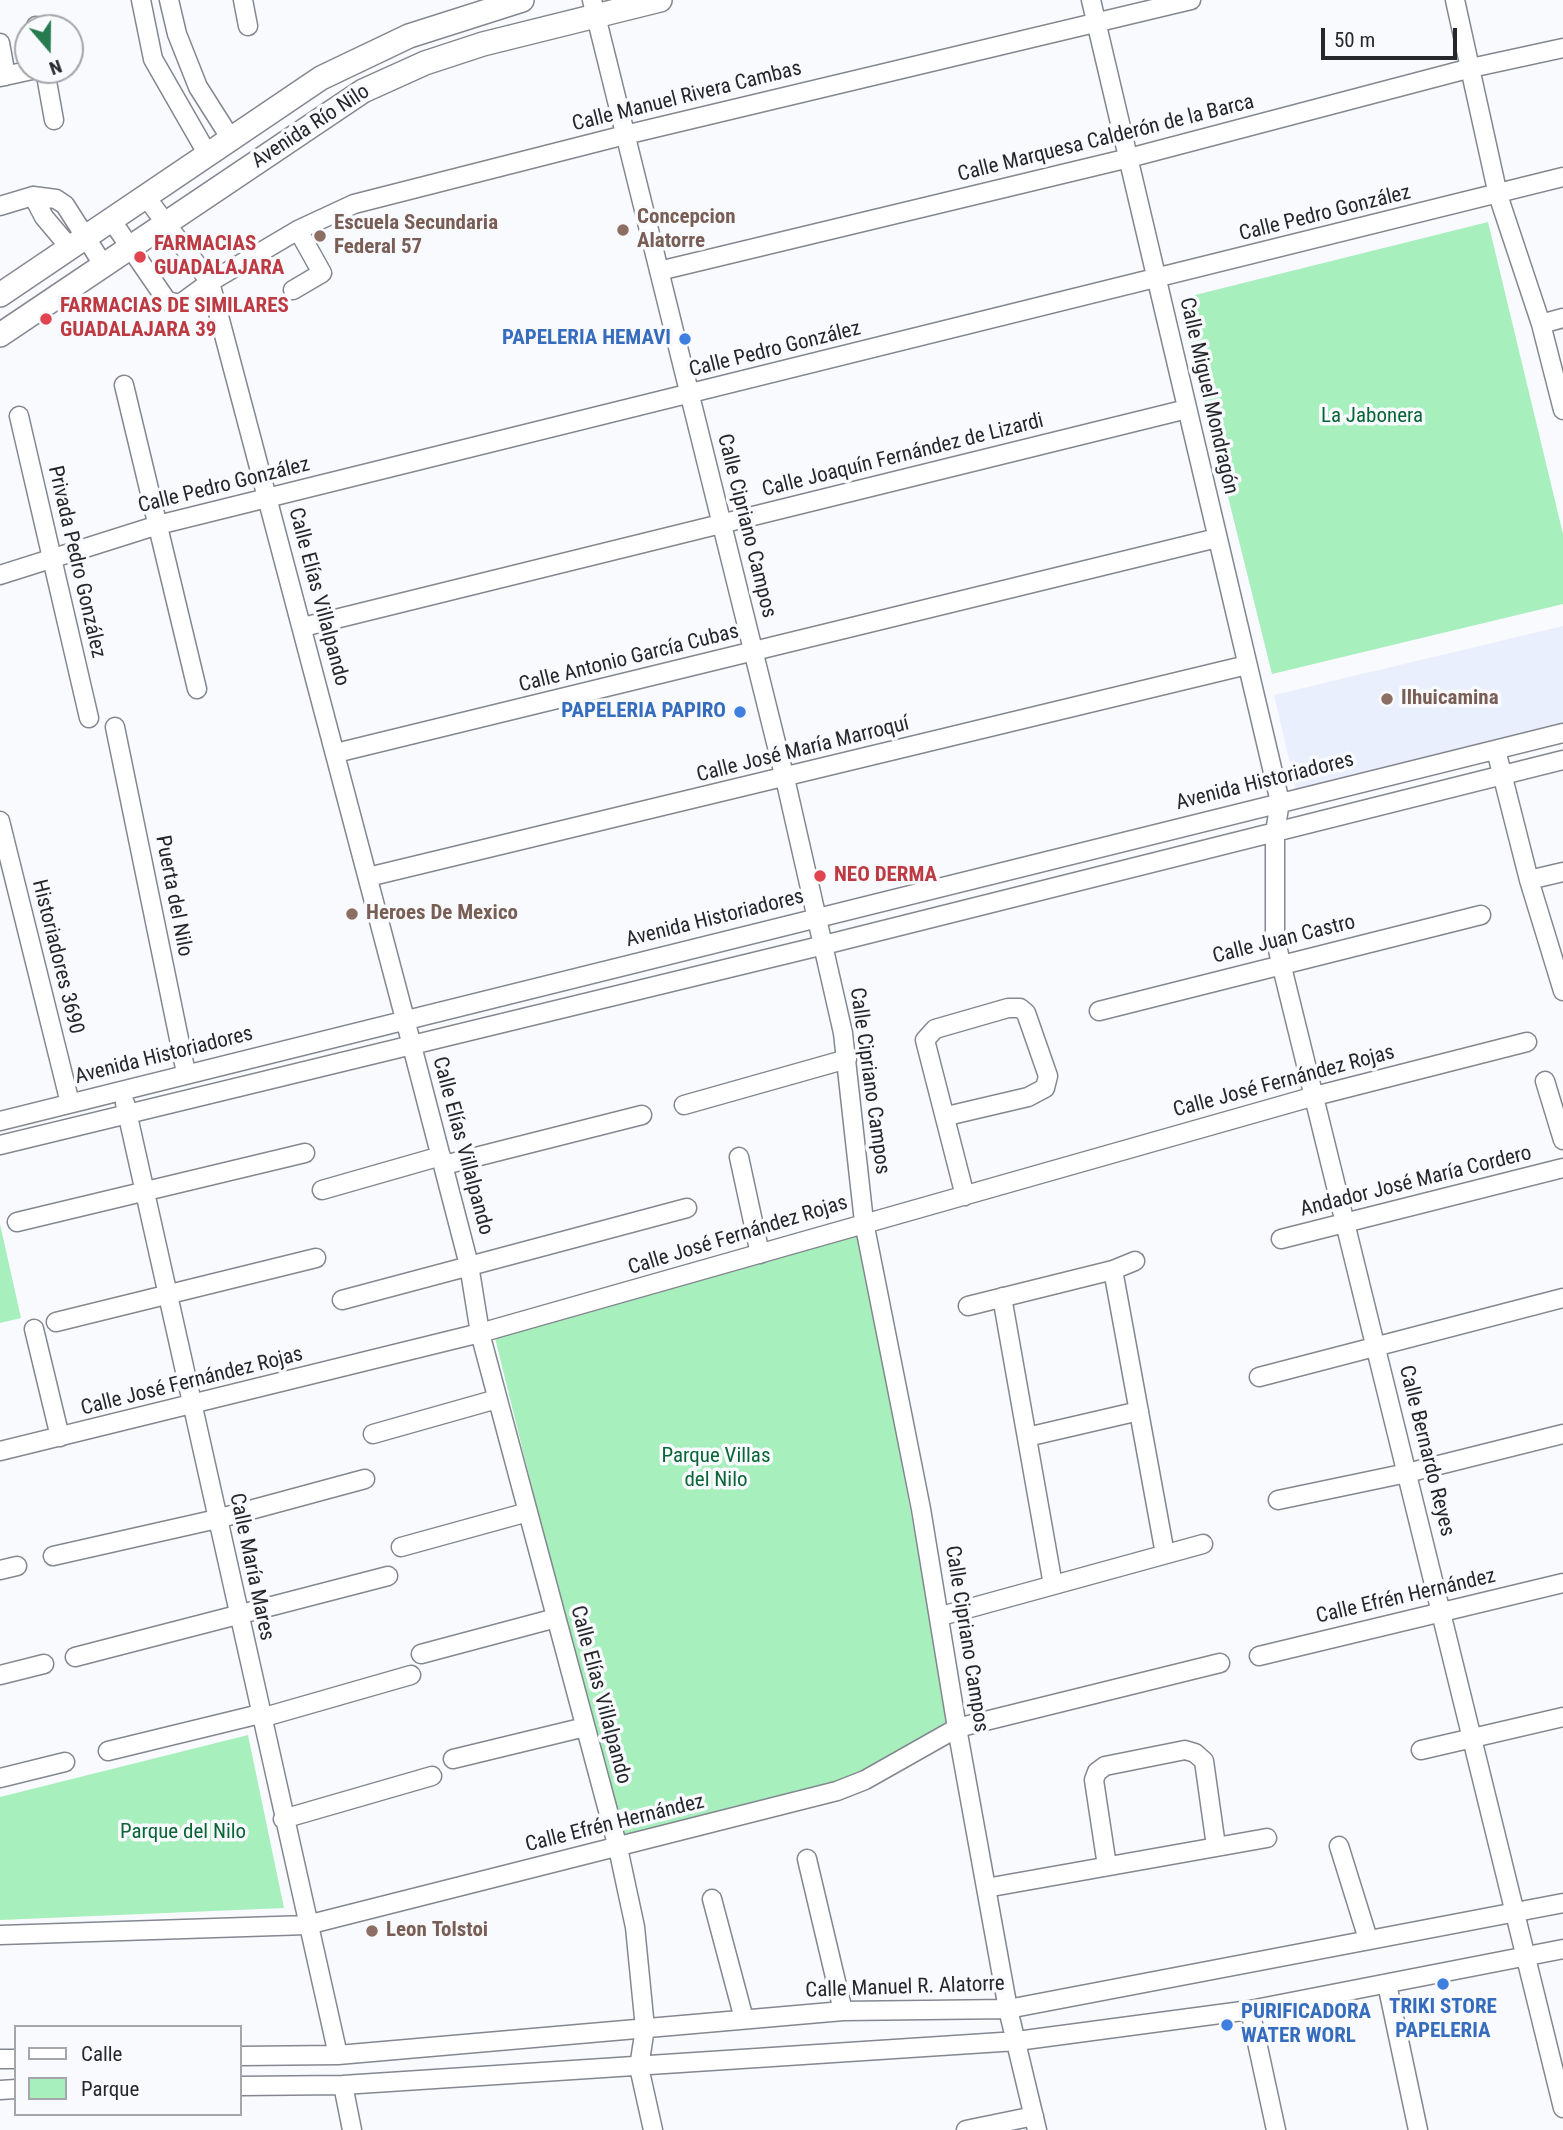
<!DOCTYPE html>
<html>
<head>
<meta charset="utf-8">
<style>
	body { margin:0 }
	#map { position:relative; width:1563px; height:2130px; overflow:hidden; background:#f9fafe; font-family:"Roboto Condensed",sans-serif }
	canvas { display:block }
	.legend { position:absolute; left:14px; top:2025px; width:228px; height:91px; box-sizing:border-box; background:#f9fafe; border:2px solid #a5a6aa; margin:0; padding:9px 12px; list-style:none; font-size:21px; color:#26272b }
	.legend li { display:flex; align-items:center; gap:14px; height:35px }
	.legend b { width:35px; border:2px solid #a5a6aa }
	.north { position:absolute; left:14px; top:14px; width:70px; height:70px; box-sizing:border-box; background:#f9fafe; border:2px solid #a5a6aa; border-radius:50%; rotate:160deg; font-size:19px; font-weight:700; line-height:28px; text-align:center; color:#26272b }
	.north::after { content:''; display:block; margin:auto; width:24px; height:32px; background:#267c4f; clip-path:polygon(50% 0,100% 100%,50% 72%,0 100%) }
	.scale { position:absolute; left:1321px; top:28px; width:136px; height:32px; box-sizing:border-box; border:4px solid #26272b; border-top:0; padding-left:9px; font-size:21px; line-height:24px; white-space:nowrap; color:#26272b; -webkit-text-stroke:5px #f9fafe; paint-order:stroke }
</style>
</head>
<body>
<div id="map">
<canvas width="1563" height="2130"></canvas>
<ul class="legend">
<li><b style="height:9px;background:#fff"></b>Calle</li>
<li><b style="height:19px;background:#a7efbc"></b>Parque</li>
</ul>
<div class="north">N</div>
<div class="scale">50 m</div>
</div>
<script>
const g = document.querySelector('canvas').getContext('2d');
g.lineJoin = 'round';
function fillPath(path, color) { g.fillStyle = color; g.fill(path, 'evenodd'); }
const shape = rows => new Path2D(rows.map(r => 'M' + r).join(''));
function strokePath(path, color, width, dash) { g.strokeStyle = color; g.lineWidth = width; g.lineCap = dash ? 'butt' : 'round'; g.setLineDash(dash || []); g.stroke(path); }
function write(font, color, halo, rows, align = 'center') {
  g.font = font + ' "Roboto Condensed",sans-serif'; g.lineWidth = 7; g.setLineDash([]); g.textBaseline = 'middle'; g.strokeStyle = halo; g.fillStyle = color; for (const [text, x, y, turn = 0] of rows) {
    g.save(); g.translate(x, y); g.rotate((+turn || 0) * Math.PI / 180); g.textAlign = isNaN(turn) ? turn : align; if (halo) g.strokeText(text, 0, 0); g.fillText(text, 0, 0); g.restore();
  }
}
const built = shape([
	[1563,626,1563,728,1297,794,1274,695]
]);
const green = shape([
	[1488,222,1563,534,1563,604,1272,674,1179,299],
	[0,1224,21,1318,0,1323],
	[859,1232,950,1725,853,1783,620,1843,495,1338],
	[248,1735,284,1908,0,1920,0,1797]
]);
const minor = shape([
	[141,0,153,59,208,155],
	[169,0,177,34,198,87,231,139],
	[243,0,248,26],
	[592,0,787,787,843,1033,864,1222,921,1509,957,1728,1008,2009,1037,2130],
	[1091,0,1280,802,1275,832,1275,937,1281,963,1563,2108],
	[1455,0,1498,195,1541,324,1563,410],
	[36,26,37,28],
	[0,43,6,76],
	[45,70,54,120],
	[0,77,32,70],
	[33,196,44,217,71,249],
	[146,197,210,282,405,1019,469,1265,480,1333,618,1848,635,1927,645,2028,639,2067,653,2130],
	[0,206,33,196,56,199,65,205,104,266],
	[112,221,167,301,180,304,210,282,298,230,354,204,625,135,1191,0],
	[659,271,1129,158,1471,68,1563,48],
	[293,290,322,273,298,230],
	[1541,324,1563,318],
	[124,385,197,689],
	[19,416,89,718],
	[0,575,158,525,1563,177],
	[303,627,1187,409],
	[115,727,186,1073],
	[1496,750,1529,880,1563,991],
	[336,753,1217,538],
	[0,821,70,1103],
	[368,877,1247,665],
	[1529,880,1563,872],
	[1099,1011,1481,915],
	[1545,1081,1563,1140],
	[125,1103,338,2055],
	[684,1105,847,1059],
	[947,1116,1028,1097,1045,1088,1048,1076,1026,1013,1020,1008,1008,1008,935,1029,925,1040,965,1196],
	[0,1121,1563,733],
	[0,1145,824,945,1563,760],
	[739,1157,760,1254],
	[444,1165,642,1115],
	[322,1190,441,1156],
	[17,1222,305,1153],
	[1281,1239,1563,1168],
	[1113,1270,1165,1554],
	[1002,1297,1053,1585],
	[342,1300,687,1208],
	[968,1306,1113,1270,1135,1261],
	[56,1322,316,1258],
	[34,1329,60,1437],
	[1259,1377,1563,1298],
	[373,1434,497,1399],
	[1027,1437,1139,1411],
	[0,1451,480,1333,1315,1096,1527,1042],
	[1278,1500,1407,1473,1563,1434],
	[401,1547,528,1512],
	[53,1556,217,1519,365,1479],
	[0,1570,17,1566],
	[941,1616,1203,1544],
	[421,1654,556,1618],
	[1259,1656,1563,1583],
	[75,1657,388,1576],
	[0,1675,44,1664],
	[261,1718,411,1675],
	[1421,1750,1563,1717],
	[108,1751,260,1714],
	[453,1759,585,1727],
	[0,1778,65,1762],
	[283,1819,432,1776],
	[1339,1846,1368,1939],
	[807,1859,843,2011],
	[1107,1866,1094,1780,1097,1772,1105,1766,1185,1750,1195,1753,1204,1761,1216,1846],
	[986,1888,1267,1838],
	[712,1899,744,2019],
	[0,1935,307,1925,837,1791,865,1780,957,1728,1220,1663],
	[1387,1984,1418,2130],
	[1250,2010,1276,2130],
	[240,2056,338,2055,843,2011,1008,2009,1563,1903],
	[0,2059,16,2059],
	[343,2085,352,2130],
	[240,2086,343,2085,1017,2041,1250,2010,1563,1949],
	[0,2090,16,2089],
	[966,2130,1034,2116]
]);
const major = shape([
	[0,295,321,78,409,36,522,0],
	[0,335,363,91,425,63,483,44,660,0]
]);
const markers = [
	[623,230,7,"#8d6e63"],
	[320,236,7,"#8d6e63"],
	[140,257,7,"#e0444e"],
	[46,319,7,"#e0444e"],
	[685,339,7,"#3f7fe0"],
	[1387,699,7,"#8d6e63"],
	[740,712,7,"#3f7fe0"],
	[820,876,7,"#e0444e"],
	[352,914,7,"#8d6e63"],
	[372,1931,7,"#8d6e63"],
	[1443,1984,7,"#3f7fe0"],
	[1227,2025,7,"#3f7fe0"]
];
const streetNames = [
	["Calle Manuel Rivera Cambas",687,97,-14],
	["Avenida Río Nilo",311,127,-33],
	["Calle Marquesa Calderón de la Barca",1106,139,-14],
	["Calle Pedro González",1325,214,-14],
	["Calle Pedro González",775,350,-14],
	["Calle Miguel Mondragón",1208,396,77],
	["Calle Joaquín Fernández de Lizardi",903,456,-14],
	["Calle Pedro González",224,486,-14],
	["Calle Cipriano Campos",746,526,76],
	["Privada Pedro González",76,562,77],
	["Calle Elías Villalpando",318,597,75],
	["Calle Antonio García Cubas",629,659,-14],
	["Calle José María Marroquí",803,750,-14],
	["Avenida Historiadores",1265,782,-14],
	["Puerta del Nilo",173,896,79],
	["Avenida Historiadores",715,919,-14],
	["Calle Juan Castro",1284,940,-14],
	["Historiadores 3690",57,957,76],
	["Avenida Historiadores",164,1056,-14],
	["Calle Cipriano Campos",869,1081,82],
	["Calle José Fernández Rojas",1284,1082,-15],
	["Calle Elías Villalpando",462,1146,75],
	["Andador José María Cordero",1416,1182,-14],
	["Calle José Fernández Rojas",738,1236,-17],
	["Calle José Fernández Rojas",192,1382,-14],
	["Calle Bernardo Reyes",1426,1451,76],
	["Calle María Mares",251,1567,78],
	["Calle Efrén Hernández",1406,1597,-13],
	["Calle Cipriano Campos",966,1639,81],
	["Calle Elías Villalpando",600,1695,75],
	["Calle Efrén Hernández",615,1824,-14],
	["Calle Manuel R. Alatorre",905,1988,-2]
];
const educationNames = [
	["Concepcion",637,218],
	["Alatorre",637,242],
	["Escuela Secundaria",334,224],
	["Federal 57",334,248],
	["Ilhuicamina",1401,699],
	["Heroes De Mexico",366,914],
	["Leon Tolstoi",386,1931]
];
const healthNames = [
	["FARMACIAS",154,245],
	["GUADALAJARA",154,269],
	["FARMACIAS DE SIMILARES",60,307],
	["GUADALAJARA 39",60,331],
	["NEO DERMA",834,876]
];
const shopNames = [
	["PAPELERIA HEMAVI",671,339],
	["PAPELERIA PAPIRO",726,712],
	["TRIKI STORE",1443,2008,"center"],
	["PAPELERIA",1443,2032,"center"],
	["PURIFICADORA",1241,2013,"left"],
	["WATER WORL",1241,2037,"left"]
];
const parkNames = [
	["La Jabonera",1372,417],
	["Parque Villas",716,1457],
	["del Nilo",716,1481],
	["Parque del Nilo",183,1833]
];
fillPath(built, '#eaeffd');
fillPath(green, '#a7efbc');
strokePath(minor, '#848790', 21);
strokePath(major, '#848790', 26);
strokePath(minor, '#fff', 18);
strokePath(major, '#fff', 23);
for (const [x, y, r, color] of markers) { const dot = new Path2D(); dot.arc(x, y, r, 0, 2 * Math.PI); g.fillStyle = color; g.fill(dot); strokePath(dot, '#f9fafe', 2.5); }
write('21px', '#26272b', '#f9fafe', streetNames);
write('bold 21px', '#785e54', '#f9fafe', educationNames, 'left');
write('bold 21px', '#be3a42', '#f9fafe', healthNames, 'left');
write('bold 21px', '#366cbe', '#f9fafe', shopNames, 'right');
write('21px', '#086535', '#f9fafe', parkNames);
</script>
</body>
</html>
